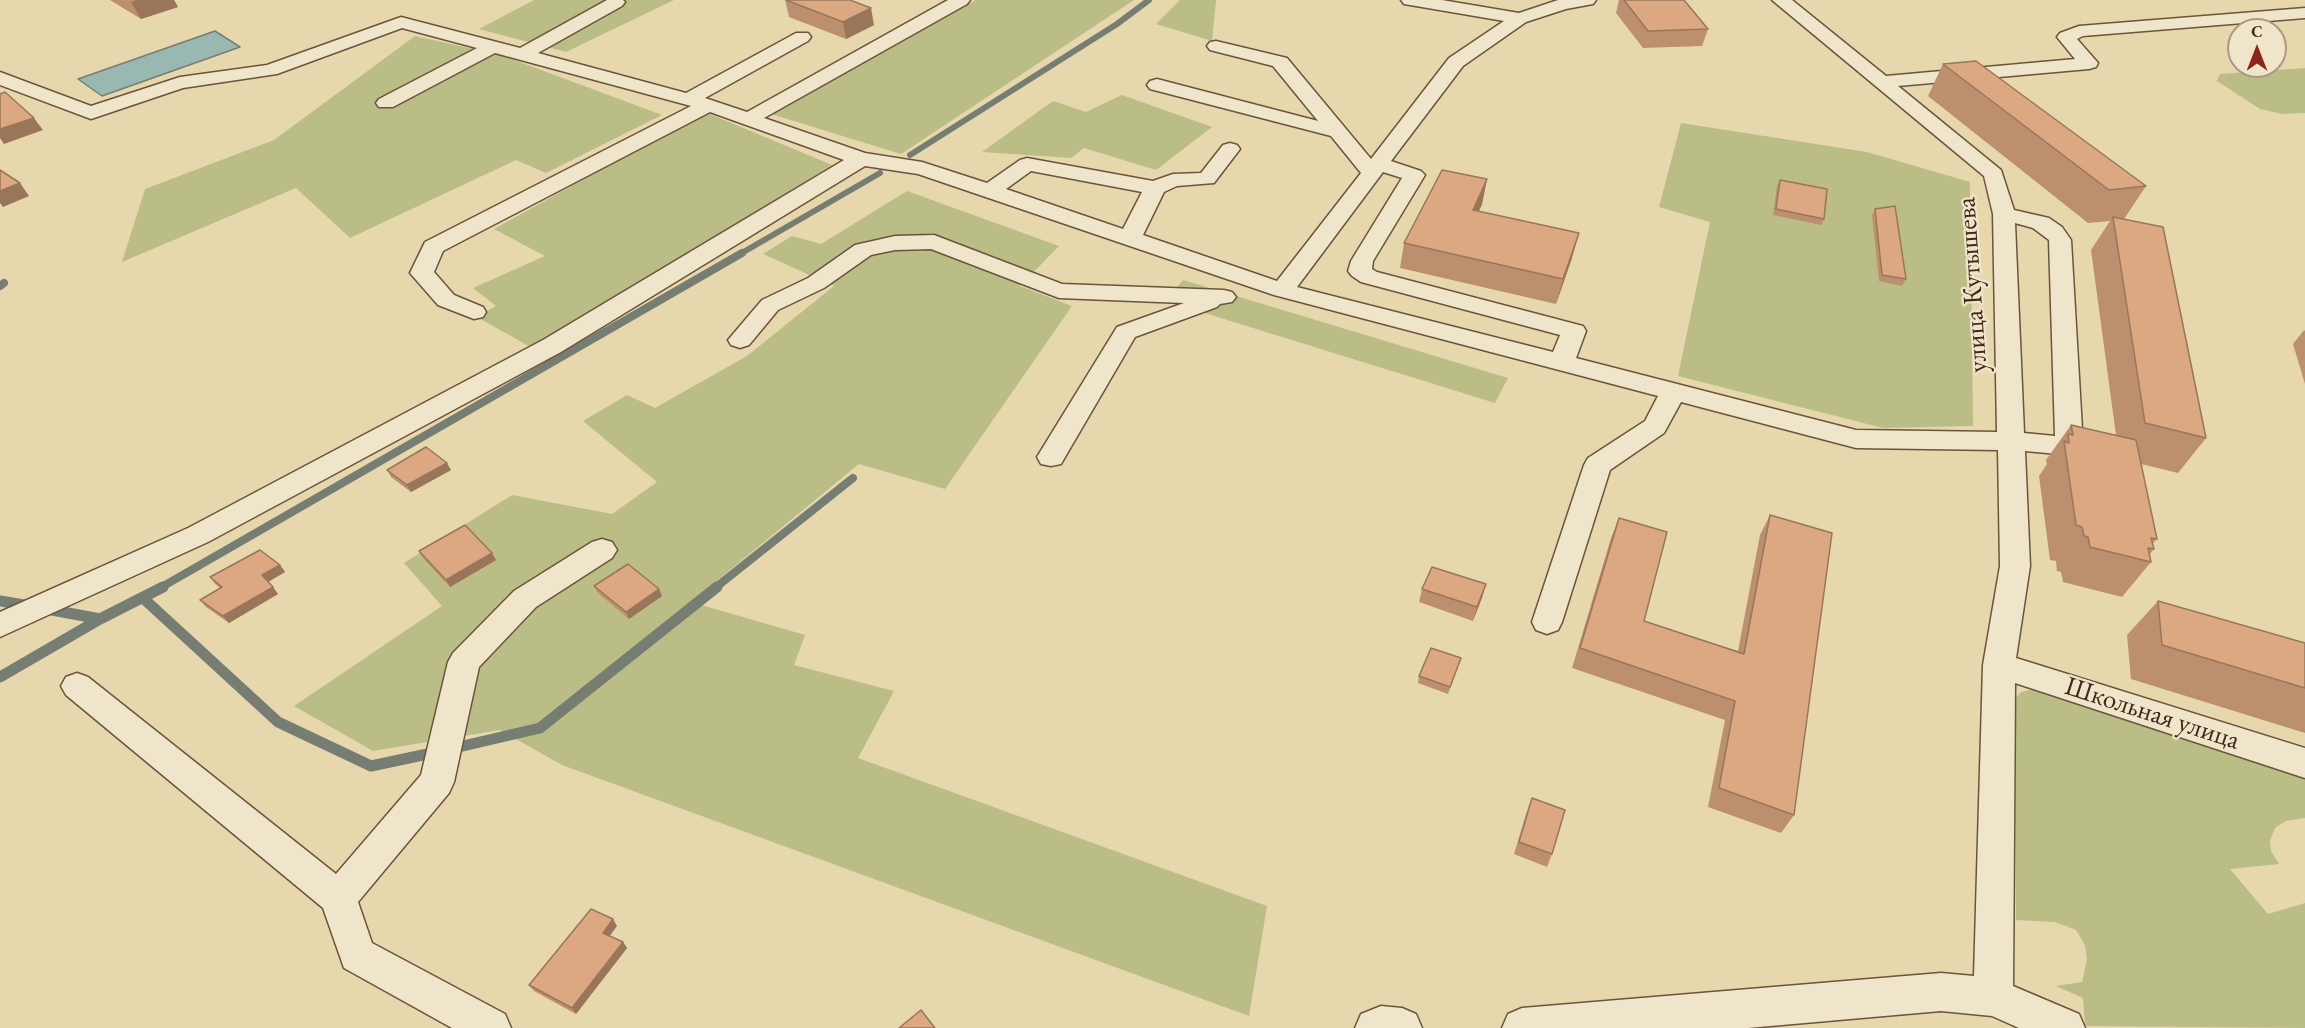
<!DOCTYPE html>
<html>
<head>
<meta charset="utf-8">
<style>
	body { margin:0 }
	#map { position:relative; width:2305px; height:1028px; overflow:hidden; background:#e7d7ad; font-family:"EB Garamond",serif }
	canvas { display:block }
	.north { position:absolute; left:2227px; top:18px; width:60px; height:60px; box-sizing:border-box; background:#efe5ca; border:2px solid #aa9982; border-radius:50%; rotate:0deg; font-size:16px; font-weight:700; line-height:24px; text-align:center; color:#422817 }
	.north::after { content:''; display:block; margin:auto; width:21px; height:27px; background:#8f2418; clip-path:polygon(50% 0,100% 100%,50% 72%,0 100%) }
</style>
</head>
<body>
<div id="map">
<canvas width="2305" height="1028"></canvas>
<div class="north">С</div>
</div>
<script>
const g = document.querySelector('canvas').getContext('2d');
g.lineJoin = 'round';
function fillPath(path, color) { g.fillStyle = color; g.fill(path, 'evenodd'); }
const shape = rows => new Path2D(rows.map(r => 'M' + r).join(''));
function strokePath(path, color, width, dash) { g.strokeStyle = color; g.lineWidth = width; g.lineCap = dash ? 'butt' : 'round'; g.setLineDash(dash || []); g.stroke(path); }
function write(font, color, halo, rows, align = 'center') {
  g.font = font + ' "EB Garamond",serif'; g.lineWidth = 4.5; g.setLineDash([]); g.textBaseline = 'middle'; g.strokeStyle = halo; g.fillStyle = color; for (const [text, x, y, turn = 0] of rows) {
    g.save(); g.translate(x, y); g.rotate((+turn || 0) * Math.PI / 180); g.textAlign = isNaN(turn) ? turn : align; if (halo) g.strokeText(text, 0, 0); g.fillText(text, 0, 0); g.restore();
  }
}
const green = shape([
	[534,0,674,0,566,52,479,29],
	[976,0,1134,0,901,154,771,114],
	[1180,0,1216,0,1212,41,1156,24],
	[415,36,501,55,662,115,546,173,516,160,350,238,296,188,122,262,145,189,274,140],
	[2305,68,2305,113,2282,114,2260,109,2217,81,2220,74],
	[1122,95,1212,127,1156,170,1084,148,1071,158,982,152,1053,101,1086,112],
	[705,112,832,165,534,349,477,317,496,306,473,288,545,256,494,229],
	[1681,123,1867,152,1970,182,1973,426,1883,428,1678,376,1710,222,1659,207],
	[907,191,1059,246,1020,286,1072,306,945,489,859,464,691,602,805,635,794,665,894,691,858,758,1267,906,1249,1016,562,765,500,730,373,751,294,706,442,606,404,563,512,495,612,514,657,482,583,421,627,395,655,408,747,356,834,286,763,254,792,236,821,244],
	[1183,280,1508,378,1495,403,1166,301],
	[2030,690,2052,691,2305,772,2305,818,2286,821,2275,828,2270,841,2271,851,2279,864,2230,869,2268,914,2305,903,2305,1028,2085,1026,2083,998,2056,986,2082,982,2087,960,2085,945,2076,930,2055,922,2016,920,2015,699,2021,692]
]);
const water = shape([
	[215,31,240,47,102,96,78,79,215,31]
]);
const streamFar2 = shape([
	[910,155,1117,24,1149,0],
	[740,254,880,173]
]);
const streamFar1 = shape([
	[0,286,4,283],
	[160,588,742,253],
	[715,588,853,478]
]);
const stream = shape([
	[143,598,278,722,371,766,437,752],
	[0,601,30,606],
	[47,609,100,619],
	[0,677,100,619,163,587],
	[450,749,540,728,717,587]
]);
const minor = shape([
	[607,0,623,0,625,2,622,6,538,53,686,93,796,33,808,33,811,37,808,41,705,98,747,112,948,0,970,0,967,4,764,118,865,153,922,162,987,183,1020,160,1027,158,1153,181,1173,174,1201,173,1223,145,1230,143,1237,145,1240,149,1214,183,1177,186,1164,192,1143,235,1277,281,1361,173,1331,136,1150,89,1147,85,1150,81,1157,79,1318,121,1273,66,1210,50,1207,46,1210,42,1216,41,1287,58,1371,159,1449,58,1504,21,1410,5,1404,4,1401,0,1442,0,1519,13,1558,0,1596,0,1593,4,1566,9,1526,22,1463,66,1391,161,1421,171,1425,175,1373,261,1372,269,1377,272,1583,326,1586,331,1576,358,1856,430,1997,432,1993,214,1984,176,1772,0,1792,0,1886,76,2075,59,2057,37,2060,33,2079,26,2305,8,2305,18,2083,36,2077,39,2098,63,2096,67,2089,69,1898,86,2001,170,2014,210,2049,218,2062,227,2071,240,2083,446,2079,453,2069,455,2025,451,2030,566,2016,658,2305,748,2305,778,2015,683,2013,986,2079,1014,2085,1028,2019,1028,1992,1016,1941,1011,1748,1028,1502,1028,1508,1014,1522,1008,1941,973,1974,976,1983,665,2000,566,1998,450,1856,448,1681,402,1664,433,1610,470,1562,622,1558,630,1547,634,1536,630,1532,622,1584,465,1588,458,1645,421,1658,396,1274,295,918,174,865,166,561,352,208,542,0,637,0,612,188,528,543,340,844,160,710,112,443,251,434,272,454,295,483,307,486,312,483,317,474,319,438,305,410,273,425,242,691,106,495,53,393,107,379,107,376,103,379,99,477,48,402,28,277,74,183,88,91,119,0,85,0,72,91,106,180,77,267,65,401,17,520,48,607,0],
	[1031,171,1142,192,1123,229,1006,189,1031,171],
	[1383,172,1402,178,1351,261,1348,271,1352,276,1361,282,1560,335,1553,352,1297,287,1383,172],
	[2015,223,2033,228,2049,240,2055,436,2024,433,2015,223],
	[934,235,1062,284,1224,290,1232,292,1236,297,1232,302,1220,304,1217,307,1135,337,1061,464,1051,466,1041,464,1037,457,1117,327,1184,303,1059,298,931,249,895,250,871,255,824,288,778,310,749,345,740,348,731,345,728,340,762,300,808,278,855,245,895,236,934,235],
	[602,539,612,542,617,550,612,558,536,607,479,667,454,782,449,793,358,902,372,943,505,1014,511,1028,452,1028,344,968,323,908,66,695,61,686,66,677,77,673,88,677,336,874,421,775,448,662,453,653,514,591,592,542,602,539],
	[1381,1006,1402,1008,1416,1014,1422,1028,1355,1028,1361,1014,1381,1006]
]);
const wall = shape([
	[110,0,174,0,178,7,141,19],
	[785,0,874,25,846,39,789,17],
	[1619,0,1684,0,1708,29,1702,46,1643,48,1616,13],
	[1943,64,2146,186,2124,219,2206,438,2178,473,2141,464,2157,539,2152,544,2154,549,2150,554,2151,562,2122,597,2063,582,2061,572,2057,571,2056,561,2050,560,2039,476,2047,464,2046,460,2071,425,2116,435,2091,250,2110,221,2088,223,1928,96],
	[1487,179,1482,204,1479,211,1572,258,1556,304,1400,268,1404,243],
	[1780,180,1824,219,1821,225,1773,215,1777,186],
	[1875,209,1906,279,1902,286,1879,281,1872,215],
	[2304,330,2305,331,2305,384,2293,344],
	[387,470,451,470,411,492,391,477],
	[1770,515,1794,815,1781,833,1708,807,1725,720,1572,668,1611,538,1619,518,1644,621,1738,651,1760,535],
	[419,551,496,560,450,587,423,558],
	[280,565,285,572,268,582,278,594,229,623,206,607,200,600,220,588,215,584,210,577],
	[1486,584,1473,621,1419,602,1422,589],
	[594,586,662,596,629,619,598,593],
	[2158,601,2305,643,2305,733,2131,679,2127,635],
	[1461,658,1448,694,1418,683,1419,676],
	[1532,798,1552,854,1547,867,1514,854,1527,811],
	[617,926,610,936,623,942,627,948,576,1014,534,991,529,985]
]);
const shadedWall = shape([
	[137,0,174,0,178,7,141,19,131,2],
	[871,8,874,25,846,39,843,22],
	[34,118,43,130,4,144,0,138,0,129],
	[1487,179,1482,204,1468,235,1473,210],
	[20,183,29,196,3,207,0,203,0,191],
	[1579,233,1572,258,1556,304,1563,279],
	[447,463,451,470,411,492,407,485],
	[492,553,496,560,450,587,446,580],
	[280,565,285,572,268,582,262,575],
	[1486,584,1482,598,1473,621,1477,607],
	[273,587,278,594,229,623,223,616],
	[659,589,662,596,629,619,626,612],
	[613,919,617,926,607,939,603,933],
	[623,942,627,948,576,1014,572,1008]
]);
const building = shape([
	[786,0,850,0,871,8,843,22,786,0],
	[1624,0,1684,0,1708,29,1648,31,1624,0],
	[1976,61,2146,186,2109,190,1943,64,1976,61],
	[5,92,34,118,0,129,0,94,5,92],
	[0,170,20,183,0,191,0,170],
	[1442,170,1487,179,1473,210,1579,233,1563,279,1404,243,1442,170],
	[1780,180,1827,189,1824,219,1776,209,1780,180],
	[1895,206,1906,279,1882,275,1875,209,1895,206],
	[2113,217,2163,227,2206,438,2145,423,2113,217],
	[2071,425,2136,440,2157,539,2151,538,2154,549,2148,548,2151,562,2090,547,2088,537,2084,536,2082,527,2076,525,2064,441,2069,443,2068,434,2073,435,2071,425],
	[426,447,447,463,407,485,387,470,426,447],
	[1770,515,1832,533,1794,815,1719,788,1735,701,1580,648,1619,518,1667,532,1644,621,1744,654,1770,515],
	[465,525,492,553,446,580,419,551,465,525],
	[260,550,280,565,262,575,273,587,223,616,200,600,222,587,210,577,260,550],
	[628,564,659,589,626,612,594,586,628,564],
	[1432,567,1486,584,1477,607,1422,589,1432,567],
	[2158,601,2305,643,2305,688,2162,645,2158,601],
	[1431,648,1461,658,1450,687,1419,676,1431,648],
	[1532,798,1565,810,1552,854,1519,842,1532,798],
	[591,909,613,919,603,933,623,942,572,1008,529,985,591,909],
	[921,1010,935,1028,899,1028,921,1010]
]);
const streetNames = [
	["улица Кутышева",1973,285,-94],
	["Школьная улица",2152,714,18]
];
fillPath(green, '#babd86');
fillPath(water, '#98b8b1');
strokePath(water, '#767e73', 1.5);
strokePath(streamFar2, '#767e73', 6);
strokePath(streamFar1, '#767e73', 8);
strokePath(stream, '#767e73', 11);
strokePath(minor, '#6b543c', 3);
fillPath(minor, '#efe5ca');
fillPath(wall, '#bc906f');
fillPath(shadedWall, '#99765a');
fillPath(building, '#dba881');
strokePath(building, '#99765a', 1.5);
write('27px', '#422817', '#efe5ca', streetNames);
</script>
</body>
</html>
